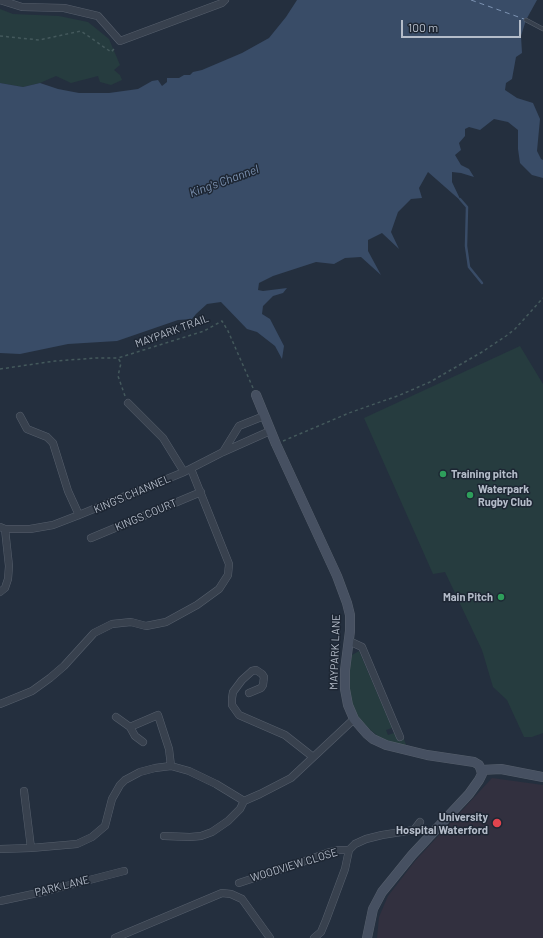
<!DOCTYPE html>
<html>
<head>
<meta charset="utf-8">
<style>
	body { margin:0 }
	#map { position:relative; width:543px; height:938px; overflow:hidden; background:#242f3e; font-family:Barlow,sans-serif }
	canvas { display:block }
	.scale { position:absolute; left:401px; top:20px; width:120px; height:18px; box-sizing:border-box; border:2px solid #b4bcc9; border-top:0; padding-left:5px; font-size:12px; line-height:14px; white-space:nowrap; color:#b4bcc9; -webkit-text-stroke:3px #1d2633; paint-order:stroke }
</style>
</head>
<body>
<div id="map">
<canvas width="543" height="938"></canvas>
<div class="scale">100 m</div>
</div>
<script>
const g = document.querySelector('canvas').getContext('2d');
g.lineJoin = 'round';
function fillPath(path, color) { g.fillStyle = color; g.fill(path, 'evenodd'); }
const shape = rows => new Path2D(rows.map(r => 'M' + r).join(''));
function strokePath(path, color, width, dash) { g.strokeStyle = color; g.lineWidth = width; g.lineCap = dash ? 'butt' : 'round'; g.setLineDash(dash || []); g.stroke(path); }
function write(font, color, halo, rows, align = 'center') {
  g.font = font + ' Barlow,sans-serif'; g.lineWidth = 3; g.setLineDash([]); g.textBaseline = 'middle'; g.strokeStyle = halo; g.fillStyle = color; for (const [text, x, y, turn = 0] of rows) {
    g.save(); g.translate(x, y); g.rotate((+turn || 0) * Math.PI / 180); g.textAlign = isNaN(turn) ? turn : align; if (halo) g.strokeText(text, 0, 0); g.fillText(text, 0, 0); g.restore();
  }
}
const medical = shape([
	[492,778,543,785,543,938,377,938,379,917,388,896,415,861]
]);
const green = shape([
	[0,9,13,14,59,16,88,22,109,39,120,65,114,70,120,75,122,80,111,85,100,82,98,76,71,83,56,76,40,83,23,87,0,83],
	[520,346,543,384,543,733,532,737,524,737,507,700,493,687,482,650,445,572,433,574,364,418],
	[359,651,392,728,386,730,388,735,394,733,397,739,403,737,407,747,397,744,379,737,361,722,354,711,351,700,348,679,351,659,352,655]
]);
const water = shape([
	[297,0,537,0,526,20,521,36,522,53,516,57,512,79,506,83,505,90,517,98,533,103,540,119,537,151,541,159,543,160,543,178,532,175,520,163,518,149,518,130,508,122,494,119,480,130,469,127,465,129,465,136,459,143,461,150,455,155,461,165,469,169,474,177,461,173,452,172,452,182,461,201,428,172,419,188,422,198,411,199,398,212,391,232,399,249,382,233,368,240,368,251,381,275,361,257,345,258,334,264,316,262,273,276,259,283,258,290,263,291,287,288,283,293,273,296,263,306,262,314,270,319,284,346,282,359,275,346,257,332,247,329,221,302,207,304,196,314,192,319,178,320,117,341,68,344,20,354,0,353,0,83,23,87,40,83,58,89,79,93,109,93,138,89,152,81,158,80,162,86,167,82,167,78,179,78,184,75,190,75,193,72,202,70,242,53,269,38,286,17]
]);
const stream = shape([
	[460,199,467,207,466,246,469,267,482,283]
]);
const ferry = shape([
	[471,0,524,19]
]);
const path = shape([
	[0,36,39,40,81,31,111,52,116,47],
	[0,369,55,361,97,358,117,358],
	[125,396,118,376,121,363,118,358,204,331,222,321,228,331,253,388],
	[283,441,349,413,400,395,430,382,482,352,506,336,515,329,543,298]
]);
const lane = shape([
	[526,20,543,29]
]);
const street = shape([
	[0,0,22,7,64,8,98,16,120,41,222,3,225,0],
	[128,403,163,438,184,472],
	[20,416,27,429,47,437,53,443,68,491,79,515],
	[223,452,239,426,264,416],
	[0,527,5,529,30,529,53,525,79,515,184,472,223,452,270,431],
	[91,538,201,492],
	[0,592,5,588,8,579,9,566,5,529],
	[349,641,362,647,400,737],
	[249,693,261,688,263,685,264,677,262,674,256,670,252,671,242,680,233,692,232,698,232,705,239,715,285,735,313,757],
	[0,704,32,691,50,678,64,666,94,633,112,624,131,622,146,626,166,622,197,605,219,589,228,575,229,564,191,469],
	[116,717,130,727,158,715,169,749,171,766],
	[130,727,135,736,143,742],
	[24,791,31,848],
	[164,836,190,837,201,836,212,832,228,821,240,809,244,801],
	[0,849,31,848,77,844,92,837,105,826,112,799,120,785,125,780,140,772,155,768,171,766,189,771,216,784,244,801,260,794,291,778,354,719],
	[239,883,294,865,327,853,339,850,349,850,355,844,366,839,382,835,414,830,420,822],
	[0,901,47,891,124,871],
	[115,938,222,893,231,894,242,899,270,938],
	[314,938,321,932,326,920,345,869,349,850]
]);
const secondary = shape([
	[256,395,276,444,337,576,347,603,350,615,350,631,345,670,345,689,348,705,354,719,367,734,373,739,386,745,427,755,474,762,479,765,481,770,482,774,479,780,469,794,412,855,382,892,373,909,367,938],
	[481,770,501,769,543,777]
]);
const markers = [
	[443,474,4,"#2e9e5b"],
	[470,495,4,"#2e9e5b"],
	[501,597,4,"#2e9e5b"],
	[497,823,5,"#e0444e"]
];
const streetNames = [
	["MAYPARK TRAIL",172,331,-20],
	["KING'S CHANNEL",132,494,-23],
	["KINGS COURT",146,515,-23],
	["MAYPARK LANE",335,652,-88],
	["WOODVIEW CLOSE",294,865,-17],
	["PARK LANE",62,886,-14]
];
const poiNames = [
	["Training pitch",451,474],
	["Waterpark",478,489],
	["Rugby Club",478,502],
	["Main Pitch",493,597,"right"],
	["University",488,817,"right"],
	["Hospital Waterford",488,830,"right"]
];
const waterNames = [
	["King's Channel",224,181,-20]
];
fillPath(medical, '#32303f');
fillPath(green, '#263c3f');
fillPath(water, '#394c67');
strokePath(stream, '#394c67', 2.5);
strokePath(ferry, '#7c92b1', 1, [5, 4]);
strokePath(lane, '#565f6c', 4.5);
strokePath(street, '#565f6c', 8);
strokePath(secondary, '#565f6c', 10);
strokePath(path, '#44595c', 1.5, [3, 3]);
strokePath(lane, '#38414e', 3.5);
strokePath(street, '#38414e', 7);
strokePath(secondary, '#465061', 9);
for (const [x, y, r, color] of markers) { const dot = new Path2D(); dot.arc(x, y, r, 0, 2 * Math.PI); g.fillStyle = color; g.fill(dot); strokePath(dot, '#1d2633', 1.5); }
write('11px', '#b4bcc9', '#1d2633', streetNames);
write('bold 11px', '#b4bcc9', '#1d2633', poiNames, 'left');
write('italic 12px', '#7c92b1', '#1d2633', waterNames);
</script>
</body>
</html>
